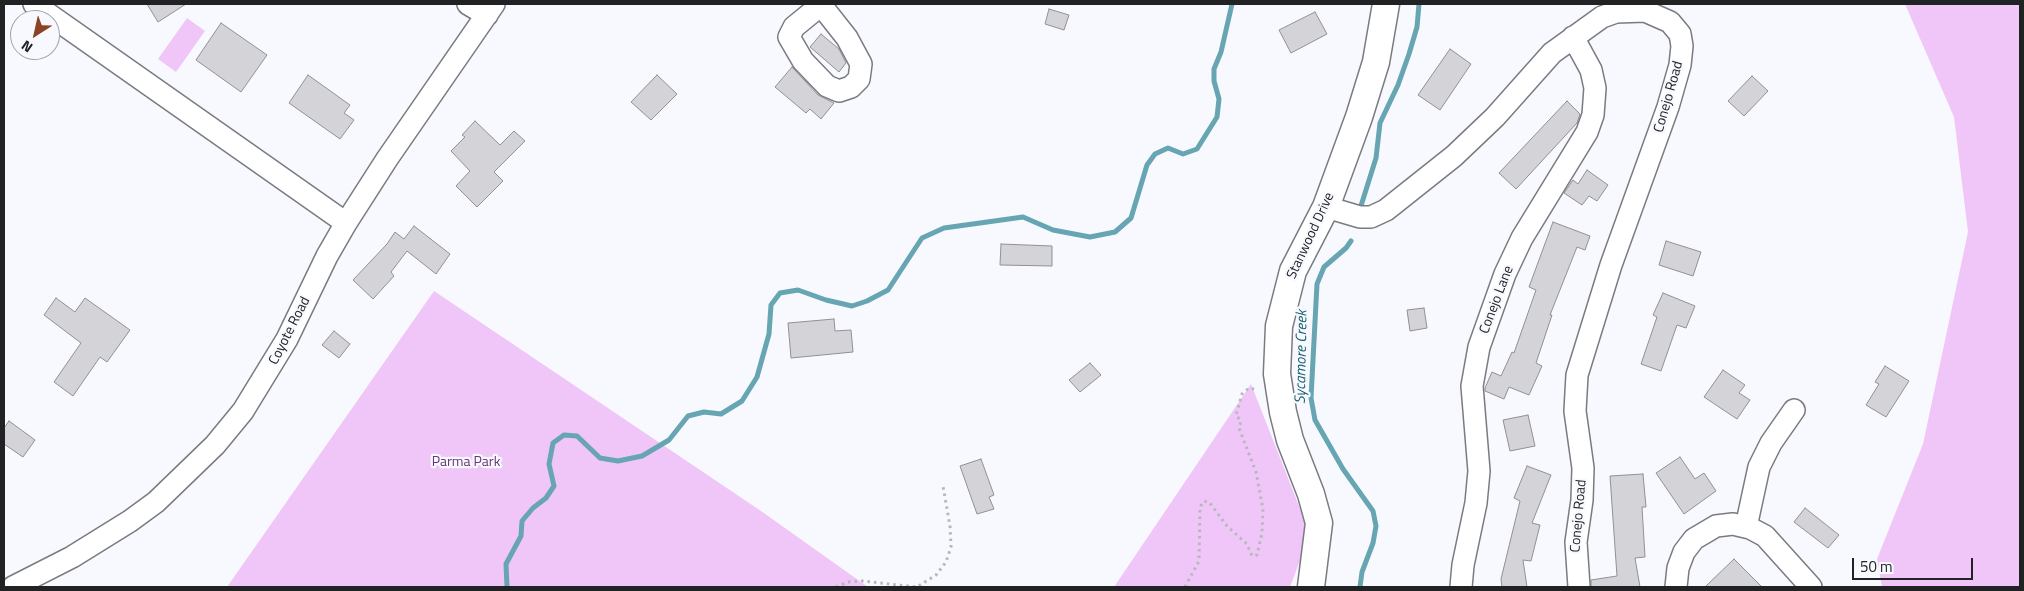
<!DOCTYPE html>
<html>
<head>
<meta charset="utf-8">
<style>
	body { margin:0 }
	#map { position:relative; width:2024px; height:591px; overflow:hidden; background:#f7f9fe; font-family:"Titillium Web",sans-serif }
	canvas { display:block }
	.frame { position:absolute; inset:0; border:5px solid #212224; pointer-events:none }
	.north { position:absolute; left:10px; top:10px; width:50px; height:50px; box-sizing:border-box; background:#f7f9fe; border:1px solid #a1a3a7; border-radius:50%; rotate:215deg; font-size:14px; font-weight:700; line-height:20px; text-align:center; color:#212224 }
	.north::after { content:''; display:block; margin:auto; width:18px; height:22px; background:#8b4324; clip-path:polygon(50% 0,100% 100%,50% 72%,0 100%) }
	.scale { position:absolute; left:1852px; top:558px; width:121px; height:22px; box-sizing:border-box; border:2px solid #212224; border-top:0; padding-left:6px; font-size:15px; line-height:18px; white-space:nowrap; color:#212224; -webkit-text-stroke:4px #f7f9fe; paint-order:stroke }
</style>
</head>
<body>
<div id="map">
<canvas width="2024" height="591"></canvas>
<div class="frame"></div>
<div class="north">N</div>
<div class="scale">50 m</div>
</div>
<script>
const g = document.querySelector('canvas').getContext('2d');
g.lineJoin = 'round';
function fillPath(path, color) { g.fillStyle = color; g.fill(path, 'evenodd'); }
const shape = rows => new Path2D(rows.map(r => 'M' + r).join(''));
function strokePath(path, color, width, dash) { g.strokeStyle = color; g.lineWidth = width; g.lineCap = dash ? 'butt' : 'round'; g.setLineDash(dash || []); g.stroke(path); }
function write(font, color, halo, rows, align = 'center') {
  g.font = font + ' "Titillium Web",sans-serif'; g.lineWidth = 4.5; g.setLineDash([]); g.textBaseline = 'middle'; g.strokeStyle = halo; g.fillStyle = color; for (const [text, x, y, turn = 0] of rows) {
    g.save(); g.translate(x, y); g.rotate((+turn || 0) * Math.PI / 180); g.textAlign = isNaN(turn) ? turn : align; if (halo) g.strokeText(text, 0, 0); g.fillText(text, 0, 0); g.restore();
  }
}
const green = shape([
	[1905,4,2020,4,2020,587,1882,587,1877,559,1923,444,1968,232,1954,117],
	[187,18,205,31,176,72,158,59],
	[434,291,761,511,868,587,227,587],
	[1251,384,1310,534,1290,587,1114,587]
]);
const stream = shape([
	[1360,209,1376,158,1380,123,1398,85,1409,54,1417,27,1419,4],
	[1351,241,1346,248,1324,267,1317,284,1311,398,1315,420,1343,469,1373,511,1376,526,1373,543,1362,572,1360,587],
	[507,587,506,564,521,536,522,521,533,508,546,498,554,486,549,464,553,443,564,435,577,436,600,458,618,461,642,456,669,440,688,416,704,412,721,414,742,401,757,377,769,334,771,305,780,293,798,290,826,300,852,306,867,301,888,290,922,238,944,228,1023,217,1053,230,1090,237,1115,232,1131,218,1147,165,1155,154,1168,148,1183,154,1197,149,1217,117,1219,99,1214,81,1214,69,1221,52,1232,4]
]);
const building = shape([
	[147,4,186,4,158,22,147,4],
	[1049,9,1069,15,1064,30,1045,24,1049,9],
	[1315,12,1327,34,1291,53,1279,30,1315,12],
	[221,23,267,55,241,92,196,60,221,23],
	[821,34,839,49,846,63,839,72,810,47,821,34],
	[1450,49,1471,64,1440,110,1418,95,1450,49],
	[792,67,818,95,834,103,821,119,810,109,806,113,775,87,792,67],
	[308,75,350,105,344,113,354,120,340,139,289,103,308,75],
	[657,75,677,94,651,120,631,102,657,75],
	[1752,76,1768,91,1744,116,1728,101,1752,76],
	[1567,101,1580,114,1577,123,1516,189,1499,173,1567,101],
	[475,121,500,145,514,131,525,141,494,172,503,181,477,207,456,186,470,171,451,151,465,137,462,135,475,121],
	[1587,170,1608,185,1597,201,1589,196,1582,205,1564,193,1573,180,1578,184,1587,170],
	[1553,222,1590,236,1585,250,1577,247,1550,315,1552,315,1536,363,1542,366,1529,395,1509,387,1504,399,1485,391,1485,388,1492,372,1501,376,1512,352,1514,353,1536,290,1529,287,1553,222],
	[414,226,450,254,436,274,407,251,391,272,394,276,373,299,353,280,387,244,395,232,404,239,414,226],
	[1666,241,1701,252,1693,276,1659,265,1666,241],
	[1001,244,1052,246,1052,266,1000,265,1001,244],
	[1663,293,1695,306,1686,328,1677,325,1661,371,1641,364,1657,317,1653,315,1663,293],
	[56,298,75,312,85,298,130,330,107,362,100,357,73,396,54,382,81,343,44,315,56,298],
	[1424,308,1427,328,1410,331,1407,310,1424,308],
	[834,319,835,331,851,330,853,352,791,358,788,323,834,319],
	[334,331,350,344,339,358,322,345,334,331],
	[1090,363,1101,375,1080,392,1069,380,1090,363],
	[1885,366,1909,381,1886,417,1866,405,1879,384,1875,382,1885,366],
	[1723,370,1745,385,1739,393,1750,400,1737,419,1704,397,1723,370],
	[1528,415,1535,446,1510,451,1503,420,1528,415],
	[9,421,35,440,23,457,4,444,4,428,9,421],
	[1680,457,1695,479,1704,473,1716,491,1684,514,1656,473,1680,457],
	[981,459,994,495,989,497,994,509,977,514,960,466,981,459],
	[1527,466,1551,475,1532,523,1540,525,1531,561,1523,560,1527,587,1502,587,1501,579,1520,501,1514,498,1527,466],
	[1643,474,1646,507,1642,507,1645,557,1635,558,1640,587,1591,587,1591,580,1617,576,1610,476,1643,474],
	[1805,508,1839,535,1828,548,1794,522,1805,508],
	[1734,559,1762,587,1705,587,1734,559]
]);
const path = shape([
	[836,587,848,582,862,581,917,587,936,575,946,562,951,547,950,526,943,486],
	[1185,587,1199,561,1200,507,1204,501,1210,503,1227,526,1247,544,1252,556,1257,555,1262,533,1263,509,1256,472,1239,428,1241,421,1236,415,1242,394,1249,388,1258,390]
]);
const minor = shape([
	[34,4,346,223],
	[468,4,487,15],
	[818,4,821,5,847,38,861,64,859,79,851,87,839,91,827,86,803,61,789,37,794,27,821,5],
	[1326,207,1360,217,1371,217,1386,210,1454,156,1495,117,1552,53,1602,17,1616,12,1645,11,1670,22,1680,34,1682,46,1680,65,1668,107,1611,265,1577,375,1575,411,1583,468,1582,500,1576,542,1579,587],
	[1746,527,1759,467,1771,443,1794,410],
	[13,587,72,557,130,521,156,502,215,445,243,411,287,339,327,256,346,223,387,159,494,4],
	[1461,587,1463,565,1476,503,1479,471,1472,386,1479,347,1505,274,1522,238,1587,132,1593,115,1595,88,1591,70,1573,37],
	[1676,587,1678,568,1684,552,1694,539,1716,526,1733,524,1750,528,1765,536,1811,587]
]);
const major = shape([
	[1311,587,1319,523,1311,494,1290,440,1283,412,1277,374,1279,326,1293,271,1326,207,1359,117,1376,62,1386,4]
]);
const streetNames = [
	["Conejo Road",1669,97,-74],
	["Stanwood Drive",1311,236,-65],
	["Conejo Lane",1497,300,-69],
	["Coyote Road",290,331,-63],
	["Conejo Road",1579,516,-85]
];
const parkNames = [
	["Parma Park",466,463]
];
const waterNames = [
	["Sycamore Creek",1302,357,-89]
];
fillPath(green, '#f0c6f8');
strokePath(stream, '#67a5b2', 5);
fillPath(building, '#d3d3d8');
strokePath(building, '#909095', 1);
strokePath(minor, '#797b80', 24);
strokePath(major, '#797b80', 29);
strokePath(path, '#b7b8bc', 3, [2.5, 4]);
strokePath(minor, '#fff', 21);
strokePath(major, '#fff', 26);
write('14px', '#212224', '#f7f9fe', streetNames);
write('14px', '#6b3575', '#f7f9fe', parkNames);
write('italic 15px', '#18606d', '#f7f9fe', waterNames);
</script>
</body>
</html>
